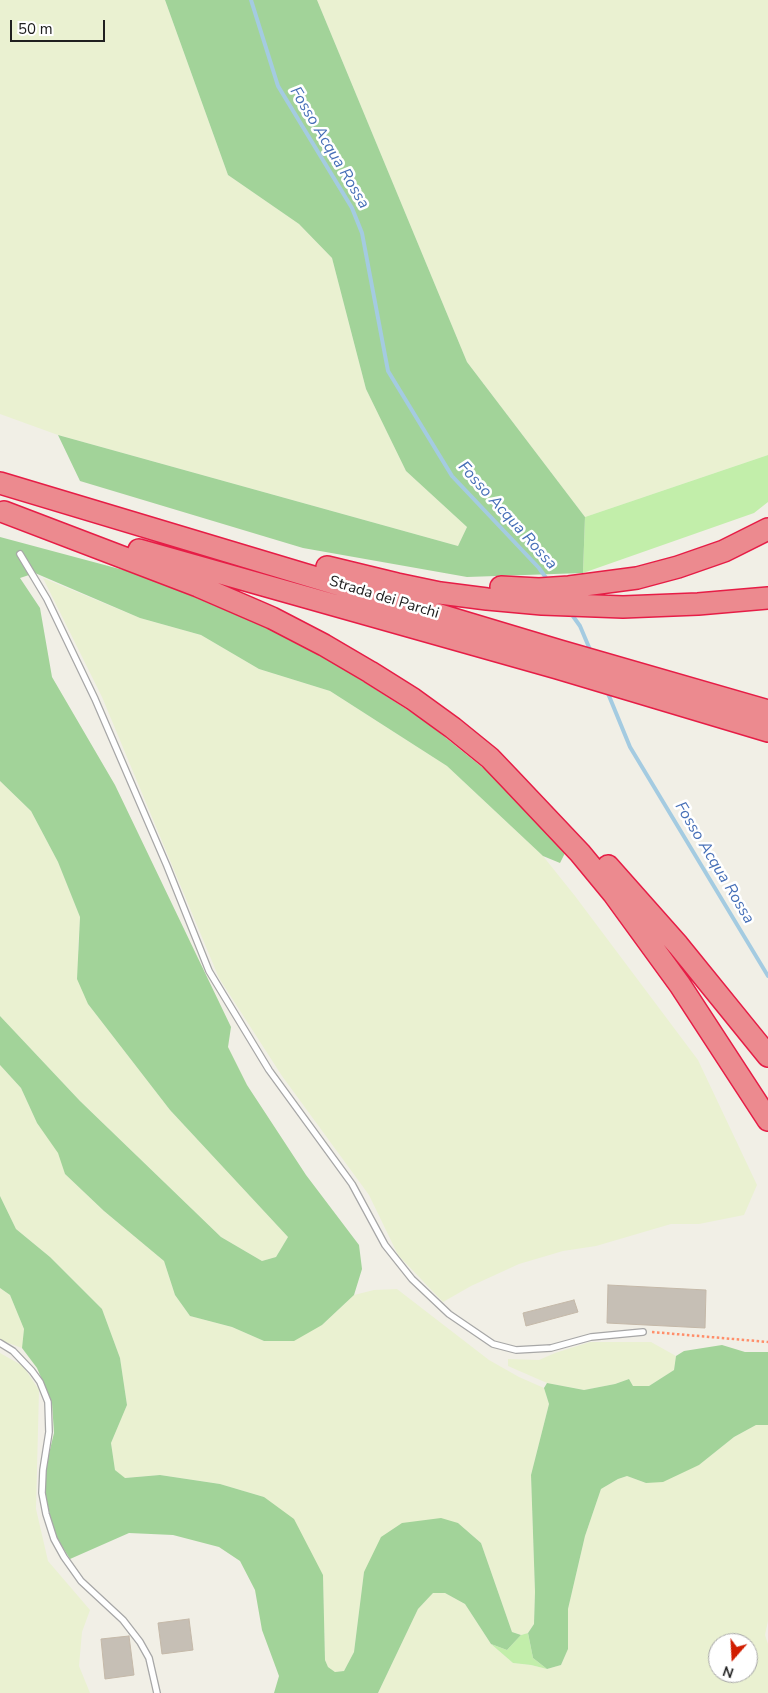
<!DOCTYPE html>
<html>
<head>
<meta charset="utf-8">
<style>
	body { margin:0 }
	#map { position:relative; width:768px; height:1693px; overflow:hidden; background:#f1efe6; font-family:"Nunito Sans",sans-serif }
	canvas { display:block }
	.north { position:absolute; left:708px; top:1633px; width:50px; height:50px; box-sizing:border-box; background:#fff; border:1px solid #a6a6a6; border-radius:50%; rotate:199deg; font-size:14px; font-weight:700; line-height:20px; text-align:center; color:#202020 }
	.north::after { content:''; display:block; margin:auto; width:18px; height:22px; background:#d11d00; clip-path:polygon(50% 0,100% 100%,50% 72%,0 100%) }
	.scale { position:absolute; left:10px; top:20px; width:95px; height:22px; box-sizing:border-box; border:2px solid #202020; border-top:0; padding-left:6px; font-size:15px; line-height:18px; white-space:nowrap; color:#202020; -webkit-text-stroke:4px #fff; paint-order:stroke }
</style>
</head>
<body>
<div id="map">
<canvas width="768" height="1693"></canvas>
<div class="north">N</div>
<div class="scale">50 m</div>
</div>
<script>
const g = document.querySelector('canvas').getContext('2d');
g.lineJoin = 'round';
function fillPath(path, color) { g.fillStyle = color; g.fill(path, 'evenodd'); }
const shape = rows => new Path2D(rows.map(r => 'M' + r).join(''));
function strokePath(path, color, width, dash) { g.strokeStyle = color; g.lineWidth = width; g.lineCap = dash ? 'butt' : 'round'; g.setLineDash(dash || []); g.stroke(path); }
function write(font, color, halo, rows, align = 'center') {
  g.font = font + ' "Nunito Sans",sans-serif'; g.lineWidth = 5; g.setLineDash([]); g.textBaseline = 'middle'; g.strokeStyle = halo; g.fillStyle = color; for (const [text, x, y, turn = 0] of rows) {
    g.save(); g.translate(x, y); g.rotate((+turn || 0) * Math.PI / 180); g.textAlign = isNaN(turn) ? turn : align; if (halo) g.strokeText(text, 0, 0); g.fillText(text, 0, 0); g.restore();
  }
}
const farmland = shape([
	[0,0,165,0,228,175,299,224,332,258,366,389,406,471,467,527,458,546,58,435,0,414],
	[317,0,768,0,768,455,585,517,467,362],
	[43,578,140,618,201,635,259,669,330,691,447,766,543,856,575,896,698,1060,757,1185,744,1215,699,1224,671,1224,596,1246,563,1251,519,1264,471,1286,443,1302,398,1255,369,1195,282,1076,219,978,102,697],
	[0,781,31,811,58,862,80,917,78,949,88,1004,170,1110,288,1237,276,1257,262,1261,221,1237,80,1101,0,1016],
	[0,1065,21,1088,37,1123,59,1153,65,1174,104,1211,164,1261,175,1295,190,1316,232,1327,264,1341,322,1325,354,1295,374,1290,397,1289,489,1360,519,1377,544,1388,549,1404,531,1475,535,1592,534,1624,528,1633,521,1635,512,1632,481,1543,458,1523,364,1572,354,1652,344,1671,335,1672,328,1667,325,1660,323,1575,264,1497,220,1484,160,1475,124,1478,115,1470,111,1443,127,1405,120,1358,102,1309,50,1257,16,1229,0,1196],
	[0,1288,10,1295,24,1329,22,1348,0,1340],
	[590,1342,651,1342,676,1356,674,1370,649,1386,633,1386,629,1379,615,1384,584,1390,547,1383,508,1366,508,1359,539,1360,555,1353],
	[0,1353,23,1366,39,1390,36,1509,48,1561,90,1610,82,1632,79,1666,90,1693,0,1693],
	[756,1425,768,1425,768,1621,765,1635,768,1644,768,1693,378,1693,418,1609,433,1593,445,1593,465,1604,491,1644,513,1663,531,1665,547,1669,561,1665,568,1649,568,1609,585,1536,601,1489,618,1479,627,1476,646,1483,699,1465,734,1437],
	[718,1643,748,1643,748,1673,718,1673]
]);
const grass = shape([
	[768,455,768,502,754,513,583,573,585,517],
	[528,1633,533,1658,547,1669,531,1665,513,1663,491,1644,507,1650,521,1635]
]);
const forest = shape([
	[165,0,317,0,467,362,585,517,583,573,467,577,303,548,80,481,58,435,458,546,467,527,406,471,366,389,332,258,299,224,228,175],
	[0,537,142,575,263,626,331,661,425,721,508,788,567,849,560,863,543,856,447,766,330,691,259,669,201,635,140,618,35,573,20,578,40,608,52,677,115,785,231,1027,228,1047,247,1085,306,1175,359,1245,362,1269,354,1295,322,1325,294,1341,264,1341,232,1327,190,1316,175,1295,164,1261,104,1211,65,1174,58,1153,37,1123,21,1088,0,1065,0,1016,80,1101,221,1237,262,1261,276,1257,288,1237,170,1110,88,1004,77,979,80,917,58,862,31,811,0,781],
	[0,1196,16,1229,50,1257,102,1309,120,1358,127,1405,111,1443,115,1470,125,1478,160,1475,220,1484,264,1497,294,1519,323,1575,325,1660,328,1667,335,1672,344,1671,354,1652,364,1572,381,1537,402,1523,441,1518,458,1523,481,1543,512,1632,521,1635,507,1650,491,1644,465,1604,445,1593,433,1593,418,1609,378,1693,274,1693,279,1676,262,1630,255,1590,240,1561,219,1547,173,1535,129,1533,70,1559,54,1533,46,1498,45,1470,54,1433,52,1403,37,1368,22,1348,24,1329,10,1295,0,1288],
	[722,1345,745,1352,768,1352,768,1425,756,1425,734,1437,699,1465,663,1482,646,1483,627,1476,618,1479,601,1489,585,1536,568,1609,568,1649,561,1665,547,1669,533,1658,528,1633,534,1624,535,1592,531,1475,549,1404,544,1388,547,1383,584,1390,615,1384,629,1379,633,1386,649,1386,674,1370,676,1356,684,1351]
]);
const stream = shape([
	[251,0,278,86,352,208,362,233,388,371,452,476,539,568,549,582],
	[570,612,580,626,591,652],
	[607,691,630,747,768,976]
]);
const building = shape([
	[608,1285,706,1290,705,1328,607,1323,608,1285],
	[574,1300,578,1312,526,1326,523,1313,574,1300],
	[189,1619,193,1650,162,1654,158,1623,189,1619],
	[129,1636,134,1675,105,1679,101,1639,129,1636]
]);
const path = shape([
	[652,1332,768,1342]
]);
const service = shape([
	[20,554,47,599,95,699,167,866,209,971,269,1070,352,1184,385,1245,412,1279,449,1314,493,1344,516,1350,551,1348,591,1337,643,1332],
	[0,1343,13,1351,32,1371,40,1382,48,1402,49,1432,43,1470,42,1493,46,1514,54,1539,64,1557,81,1581,123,1620,140,1642,149,1658,157,1693]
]);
const motorway = shape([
	[0,483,560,651,768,711],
	[4,512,198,586,272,618,324,645,370,672,413,699,453,728,490,758,511,780,580,853,613,893,680,985,768,1120],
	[139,550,557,668,768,731],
	[327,567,397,584,440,593,487,599,542,604,623,607,698,604,768,598],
	[501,587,539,589,569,587,637,578,678,567,724,551,768,529],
	[608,866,678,945,768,1056]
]);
const streetNames = [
	["Strada dei Parchi",384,598,17]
];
const waterNames = [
	["Fosso Acqua Rossa",329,148,59],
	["Fosso Acqua Rossa",507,516,48],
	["Fosso Acqua Rossa",714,863,59]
];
fillPath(farmland, '#eaf1d1');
fillPath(grass, '#c2eeaa');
fillPath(forest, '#a2d399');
strokePath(stream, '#a4cbe1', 4);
fillPath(building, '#c6bfb5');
strokePath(building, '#c4b8a8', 1);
strokePath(service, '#a7a7a7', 8);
strokePath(motorway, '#e61d46', 24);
strokePath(path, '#ff8e6a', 2.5, [2.5, 2.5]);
strokePath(service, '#fff', 5.5);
strokePath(motorway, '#ec8a8f', 21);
write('15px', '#202020', '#fff', streetNames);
write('italic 16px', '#466fb7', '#fff', waterNames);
</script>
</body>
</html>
